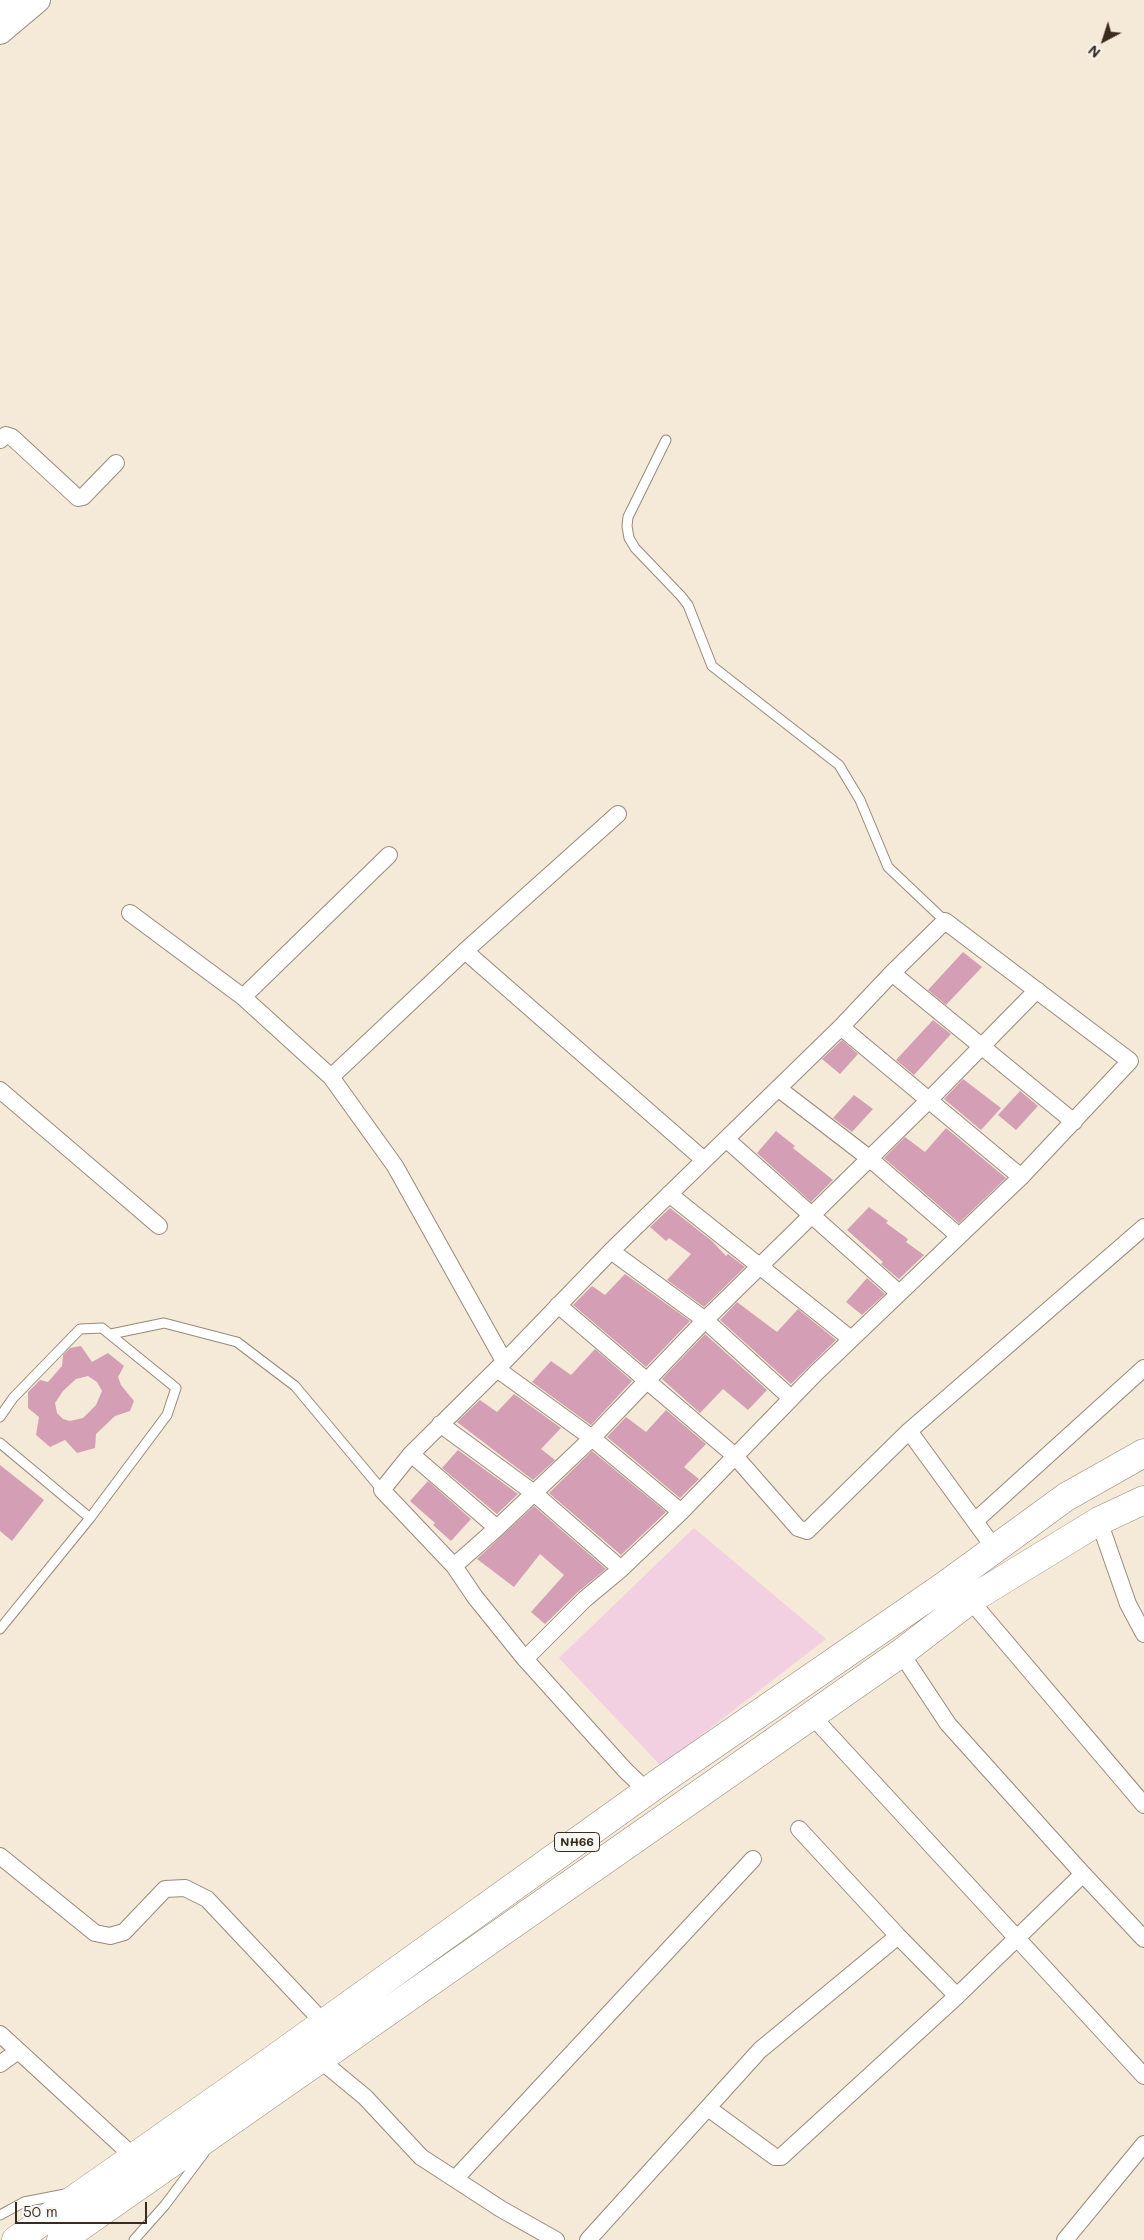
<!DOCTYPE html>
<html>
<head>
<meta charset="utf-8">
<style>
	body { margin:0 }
	#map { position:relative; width:1144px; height:2240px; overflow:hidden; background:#f5e9d8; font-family:Mali,sans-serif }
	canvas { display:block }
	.north { position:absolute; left:1079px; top:15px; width:50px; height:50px; -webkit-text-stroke:4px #f6f6f2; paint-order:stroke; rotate:220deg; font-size:14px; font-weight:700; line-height:20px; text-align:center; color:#3b2a1e }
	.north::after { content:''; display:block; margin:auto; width:18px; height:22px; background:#3b2a1e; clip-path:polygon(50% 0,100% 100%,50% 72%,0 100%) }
	.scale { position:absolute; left:15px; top:2202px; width:132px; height:22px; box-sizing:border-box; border:2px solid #3b2a1e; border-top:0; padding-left:6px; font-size:15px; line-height:18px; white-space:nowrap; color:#3b2a1e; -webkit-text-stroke:4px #f6f6f2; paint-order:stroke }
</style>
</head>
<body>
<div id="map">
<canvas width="1144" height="2240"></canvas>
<div class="north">N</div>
<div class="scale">50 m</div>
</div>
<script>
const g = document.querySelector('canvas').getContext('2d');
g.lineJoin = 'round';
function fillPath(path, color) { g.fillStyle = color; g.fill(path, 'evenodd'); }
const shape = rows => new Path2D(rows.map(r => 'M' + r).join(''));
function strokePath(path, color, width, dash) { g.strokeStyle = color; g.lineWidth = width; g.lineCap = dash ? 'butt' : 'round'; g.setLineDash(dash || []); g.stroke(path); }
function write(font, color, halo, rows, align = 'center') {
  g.font = font + ' Mali,sans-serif'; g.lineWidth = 5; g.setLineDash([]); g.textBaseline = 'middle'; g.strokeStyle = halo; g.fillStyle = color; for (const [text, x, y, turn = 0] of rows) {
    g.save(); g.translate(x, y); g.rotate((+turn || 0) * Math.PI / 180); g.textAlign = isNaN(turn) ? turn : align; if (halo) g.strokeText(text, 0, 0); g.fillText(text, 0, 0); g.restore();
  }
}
const built = shape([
	[694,1528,826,1639,661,1766,559,1658]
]);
const building = shape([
	[963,952,982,967,946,1005,928,990],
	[933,1020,951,1034,914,1075,896,1060],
	[842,1040,858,1054,840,1074,822,1059],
	[963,1079,1001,1108,981,1130,944,1099],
	[1020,1091,1038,1106,1016,1130,998,1115],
	[854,1095,873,1109,852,1132,833,1118],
	[946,1128,1006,1178,959,1223,884,1158,905,1137,925,1152],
	[776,1131,795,1146,793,1148,833,1180,811,1202,757,1153],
	[869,1207,888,1221,886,1223,908,1239,906,1242,924,1255,899,1279,881,1264,883,1262,847,1230],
	[670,1208,712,1241,726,1256,728,1254,745,1267,704,1307,667,1280,691,1254,669,1238,666,1241,650,1227],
	[625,1274,690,1321,646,1367,573,1305,592,1286,605,1295],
	[867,1278,885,1294,862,1315,846,1302],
	[737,1302,777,1332,798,1309,836,1340,791,1384,720,1320],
	[705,1334,767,1390,748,1410,723,1389,700,1413,662,1379],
	[81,1346,92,1362,108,1353,124,1366,118,1377,121,1385,134,1401,130,1411,115,1416,96,1434,95,1448,77,1453,65,1440,50,1447,36,1435,39,1417,28,1408,28,1392,40,1380,48,1382,62,1366,63,1355,70,1348],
	[88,1376,97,1382,102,1391,96,1405,83,1418,70,1421,63,1419,57,1413,55,1403,63,1391,76,1379],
	[595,1349,632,1381,591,1425,532,1382,551,1361,571,1375],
	[514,1394,561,1428,541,1449,555,1460,533,1480,457,1422,480,1400,497,1412],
	[666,1410,706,1444,684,1467,699,1479,680,1498,607,1437,626,1417,646,1432],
	[458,1450,518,1494,497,1514,442,1468],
	[592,1451,666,1512,621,1555,549,1493],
	[0,1465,44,1500,12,1541,0,1531],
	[428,1481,471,1519,451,1541,433,1525,435,1523,410,1501],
	[534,1506,606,1569,578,1592,545,1624,531,1612,564,1575,540,1554,514,1587,477,1559]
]);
const service = shape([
	[666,440,628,517,627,526,629,538,635,548,681,596,688,605,712,666,839,765,860,800,888,867,945,921],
	[111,1334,164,1323,237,1342,295,1386,382,1490],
	[0,1417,13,1398,80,1329,102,1328,176,1388,167,1415,90,1518,0,1629],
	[0,1443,90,1518],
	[0,2215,24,2202,65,2194],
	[134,2240,165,2205,204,2153]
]);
const minor = shape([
	[0,440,6,435,12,437,78,498,83,497,116,463],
	[130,913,243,997,331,1077,395,1166,504,1361],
	[465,951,704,1160],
	[892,973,1074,1122],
	[243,997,389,855],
	[841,1027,1021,1177],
	[331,1077,465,951,618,814],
	[779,1089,869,1158,959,1236],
	[0,1090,159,1226],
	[726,1139,899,1293],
	[669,1194,851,1339],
	[611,1251,705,1320,791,1398],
	[558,1305,734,1455,798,1528,807,1531,909,1431,1144,1227],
	[497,1369,592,1438,681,1512],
	[440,1424,534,1493,621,1569],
	[909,1431,995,1549],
	[411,1454,497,1528],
	[975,1521,1144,1368],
	[1099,1521,1128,1604,1144,1634],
	[454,1566,497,1528,592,1438,705,1320,929,1100,1037,990],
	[970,1600,1144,1805],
	[525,1659,585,1599,621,1569,681,1512,816,1373,1021,1177,1130,1061,945,921,892,973,841,1027,611,1251,497,1369,411,1454,382,1490,454,1566,475,1597,525,1659,625,1770,647,1791],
	[812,1716,1144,2076],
	[799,1829,898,1936,957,1996,1083,1874,948,1724,901,1653],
	[0,1856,95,1933,110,1936,124,1932,165,1889,185,1888,207,1899,324,2023],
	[1083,1874,1144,1939],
	[0,2034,134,2157],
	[319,2059,365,2097,421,2157,501,2209,556,2240],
	[0,2064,18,2051],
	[708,2108,775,2157,781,2157,957,1996],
	[455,2179,753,1859],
	[588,2240,760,2050,898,1936],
	[1065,2240,1144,2144]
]);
const secondary = shape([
	[0,9,10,0],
	[0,32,38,0]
]);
const trunk = shape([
	[16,2240,278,2056,664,1779,944,1586,1066,1497,1144,1453],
	[61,2240,901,1653,970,1600,1099,1521,1144,1500]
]);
const shields = [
	[577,1842,45]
];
const shieldNames = [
	["NH66",577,1842]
];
fillPath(built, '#f2cfe1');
fillPath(building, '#d49fb5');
strokePath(service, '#988a7b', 11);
strokePath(minor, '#988a7b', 18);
strokePath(secondary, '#988a7b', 26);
strokePath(trunk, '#988a7b', 29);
strokePath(service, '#fff', 9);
strokePath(minor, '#fff', 16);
strokePath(secondary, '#fff', 24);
strokePath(trunk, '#fff', 28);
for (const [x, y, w] of shields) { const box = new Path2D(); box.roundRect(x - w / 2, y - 9.5, w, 19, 4); g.fillStyle = '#f6f6f2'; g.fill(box); strokePath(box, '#3b2a1e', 1); }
write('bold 12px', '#3b2a1e', null, shieldNames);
</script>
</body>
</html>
